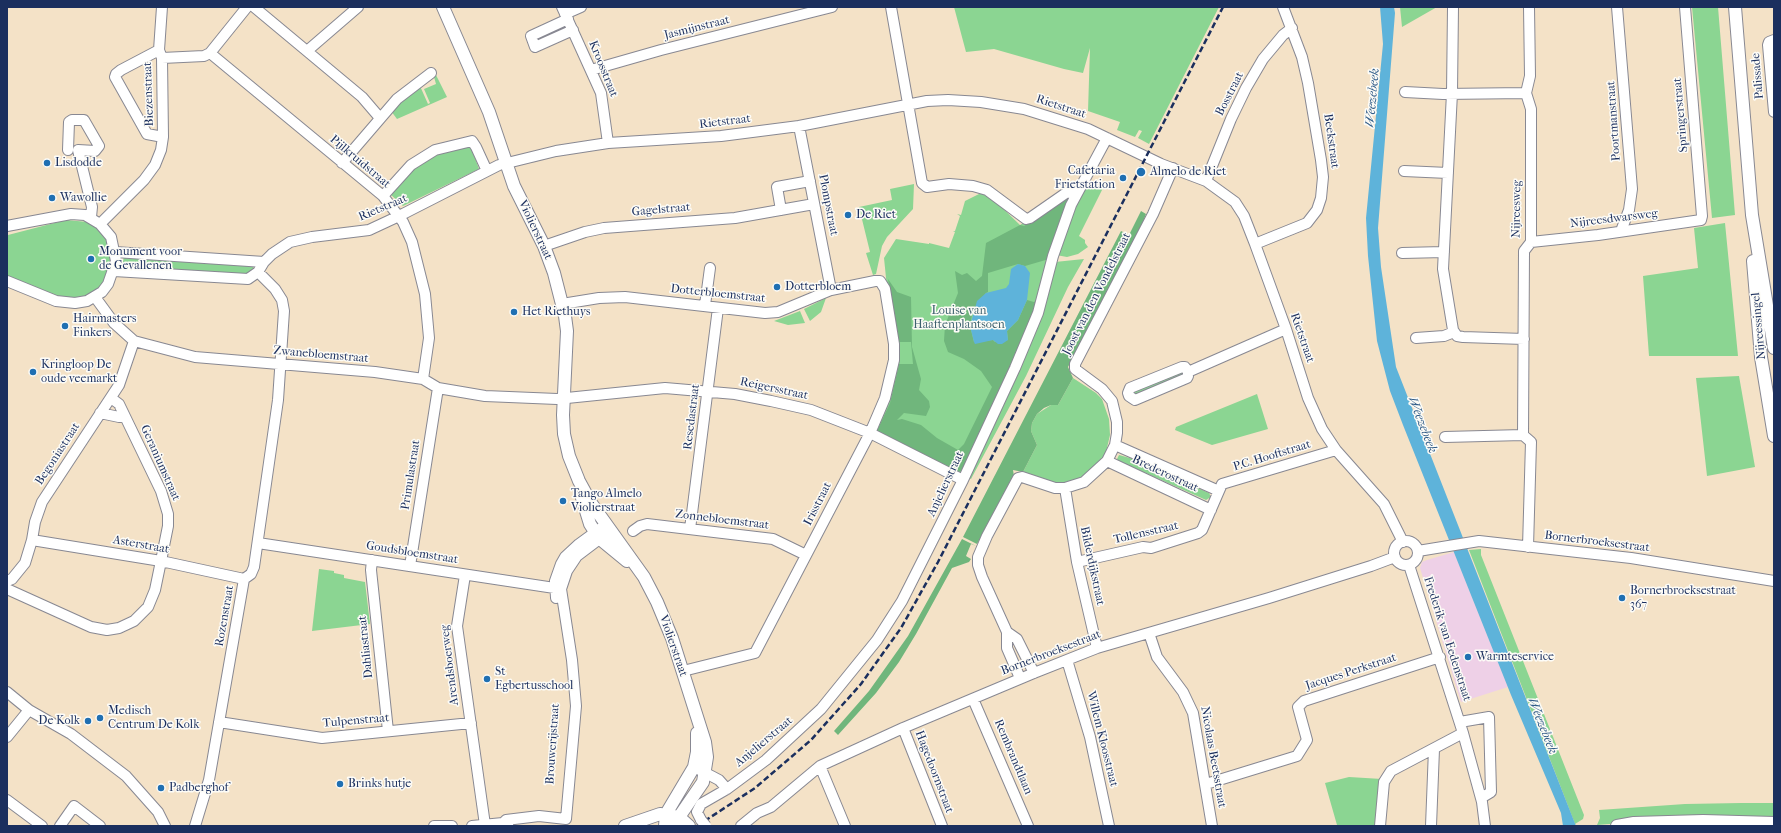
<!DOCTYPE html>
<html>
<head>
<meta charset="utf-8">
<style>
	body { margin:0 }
	#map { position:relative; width:1781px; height:833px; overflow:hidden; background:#f4e2c7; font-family:"IM FELL French Canon",serif }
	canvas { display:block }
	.frame { position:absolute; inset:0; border:8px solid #1b2f5e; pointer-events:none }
</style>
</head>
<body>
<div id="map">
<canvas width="1781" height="833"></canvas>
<div class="frame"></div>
</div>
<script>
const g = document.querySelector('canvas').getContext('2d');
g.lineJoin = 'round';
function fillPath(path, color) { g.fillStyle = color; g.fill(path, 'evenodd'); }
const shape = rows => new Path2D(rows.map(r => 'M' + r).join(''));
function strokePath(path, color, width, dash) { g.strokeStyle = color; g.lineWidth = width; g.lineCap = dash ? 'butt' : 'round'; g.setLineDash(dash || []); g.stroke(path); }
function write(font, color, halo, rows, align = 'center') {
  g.font = font + ' "IM FELL French Canon",serif'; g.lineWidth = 3; g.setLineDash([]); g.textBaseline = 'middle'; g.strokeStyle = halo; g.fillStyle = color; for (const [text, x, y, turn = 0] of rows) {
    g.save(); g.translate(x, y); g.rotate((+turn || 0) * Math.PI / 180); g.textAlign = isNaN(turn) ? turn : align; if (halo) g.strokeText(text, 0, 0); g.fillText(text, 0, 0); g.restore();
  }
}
const built = shape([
	[1454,552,1508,687,1461,702,1420,568,1422,562,1427,560]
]);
const green = shape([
	[954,7,1219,7,1149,144,1138,138,1142,131,1139,130,1135,137,1117,130,1120,122,1088,111,1090,48,1083,73,1064,69,994,49,966,52],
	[1400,7,1437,7,1402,27],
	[1692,7,1718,7,1735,215,1712,218],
	[436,75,447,97,397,119,391,111,401,101,420,86,428,104,430,103,424,89,436,84,434,77],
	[467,146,471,147,479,169,403,206,389,193,389,190,431,155],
	[1087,181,1103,188,1079,236,1085,240,1085,243,1088,247,1078,254,1067,257,1056,255],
	[914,184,913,209,887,237,882,246,876,274,873,275,866,253,870,252,859,207,892,200,890,189],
	[985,191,1020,225,1074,193,1049,259,1038,300,961,475,875,433,895,367,884,258,896,239,929,244,929,243,949,248,955,232,953,232,955,231,960,216,957,214,961,215,965,201],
	[66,220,88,222,96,227,107,238,112,264,101,287,86,298,72,299,62,298,7,277,8,235],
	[1725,223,1738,356,1649,356,1643,276,1698,268,1694,228],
	[124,256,252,265,254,269,250,276,122,268],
	[1084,259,1068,287,1026,376,971,479,967,477,1055,262],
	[826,298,821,312,810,321,804,309],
	[800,311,805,323,788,325,774,321],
	[1180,371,1185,373,1184,377,1138,396,1133,393,1134,388],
	[1739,376,1755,467,1707,476,1696,378],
	[1073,378,1096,393,1102,399,1109,419,1110,435,1106,452,1100,462,1082,479,1057,484,1023,472,1037,445,1031,431,1032,423,1037,414,1051,405,1058,405],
	[1257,394,1268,429,1212,445,1175,430,1176,427],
	[1119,455,1130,458,1209,493,1211,497,1206,500,1119,461,1117,459],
	[1481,549,1481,555,1584,815,1583,819,1575,824,1469,550],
	[319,569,334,571,334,573,344,575,344,578,365,582,370,624,312,631],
	[1349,777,1382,779,1376,826,1331,826,1337,825,1325,783],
	[1741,803,1774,803,1774,816,1635,822,1597,825,1600,818,1599,810,1685,804]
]);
const forest = shape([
	[1072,195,1049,259,1025,266,1018,264,988,273,988,292,986,293,973,310,970,326,974,342,993,340,995,342,1008,340,1007,331,1018,320,1027,300,1034,302,1038,300,1035,312,968,460,960,472,876,433,890,403,899,364,913,364,911,342,898,342,888,279,897,292,911,297,912,347,921,379,919,390,929,401,930,407,926,416,904,413,897,420,902,419,921,425,937,438,958,450,964,444,992,387,981,371,964,359,948,352,944,341,945,325,958,293,955,271,962,275,967,273,976,281,982,276,986,243,1020,225,1024,226,1038,218],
	[1141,211,1146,214,1143,222,1068,367,1073,378,1058,405,1051,405,1044,408,1037,414,1032,423,1031,431,1037,445,1023,472,1013,470,1014,476,977,544,963,537,1121,231,1129,235],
	[962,539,976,546,971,544,966,556,971,559,969,562,952,568,916,634,899,662,876,693,838,735,834,731,869,691,908,636]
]);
const water = shape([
	[1380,7,1394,7,1395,13,1378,228,1381,267,1396,367,1576,826,1563,826,1561,813,1511,695,1403,425,1390,391,1377,341,1368,256,1366,218,1383,44],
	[1018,264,1025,266,1030,273,1027,300,1018,320,1007,331,1008,340,1002,344,998,344,993,340,975,344,974,342,970,326,977,301,986,293,1006,288,1009,284,1011,269]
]);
const minor = shape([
	[254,7,362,97,380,118],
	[562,7,601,93,608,143],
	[891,7,922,183,927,187,949,184,973,186,987,190,1026,219,1030,218,1066,193,1078,191],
	[1453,7,1452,93,1443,269,1453,330,1457,336,1463,337,1524,339],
	[1617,7,1632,189,1629,210,1621,231],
	[565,14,581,7],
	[568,19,531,36,535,47,573,30],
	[1774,40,1769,42,1768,45,1774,112],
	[159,50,121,70,116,74,115,77,147,134,163,137],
	[307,51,358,7],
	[210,53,383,196,403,222,412,242,425,294,429,338,423,379],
	[210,53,247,7],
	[162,58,204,56,210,53],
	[591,70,661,50,832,7],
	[1405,92,1443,94,1526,93],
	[799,126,831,290],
	[68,150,69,122,72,120,84,120,99,146,95,151,78,150,92,207,91,217],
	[342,163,397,99,431,73],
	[1404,171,1448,173],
	[1206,181,1231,119,1246,88,1263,59,1283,35,1292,28],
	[383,196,411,165,435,150,472,141,476,147,487,171],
	[781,210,777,187,810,181],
	[100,224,144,180,155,165,161,150,163,137,162,58,159,50,162,7],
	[7,226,71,214,85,215,100,224,111,237,116,261,108,284,102,292,87,301,75,303,56,301,7,281],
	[1531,242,1598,235,1701,220,1702,216,1685,7],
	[1255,244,1307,223,1317,210,1321,198,1323,177,1321,160,1308,83,1302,57,1283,7],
	[544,246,585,232,604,228,735,218,814,204],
	[115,252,264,262],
	[1402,253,1444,252],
	[114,271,248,279,258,272,264,262,272,254,290,242,312,237,369,230,399,216,499,165,556,151,608,143,721,136,799,126,927,101,948,100,981,102,1024,109,1088,129,1161,164,1206,181,1235,202,1244,216,1255,244,1286,329,1308,398,1322,429,1336,450,1384,504,1403,542],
	[95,297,114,323,134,341,195,357,375,372,423,379,438,388,485,396,557,399,665,388,735,394,771,401,811,410,870,433,963,480],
	[562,304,599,298,625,297,765,313,778,312,831,290,875,281,880,281,885,289,894,344,894,360,885,398,870,433,755,653,683,671],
	[705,305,710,268],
	[1416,338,1444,336,1454,332],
	[1182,367,1185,367,1188,372,1188,376,1187,378,1135,400,1129,396,1128,393,1130,388,1182,367],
	[1188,372,1286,329],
	[100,413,119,417,124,416],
	[1445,437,1523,435],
	[1115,445,1219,491],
	[1107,461,1211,510],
	[1065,488,1077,562,1097,648],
	[690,529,718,308],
	[633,531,640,526,647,524,773,539,806,555],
	[32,540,161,561,244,579],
	'1394 553a12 12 0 1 1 24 0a12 12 0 1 1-24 0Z',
	[258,543,561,589],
	[1528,547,1531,442,1523,435,1524,251,1531,242,1531,109,1526,93,1530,76,1529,7],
	[1418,551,1479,541,1631,558,1774,581],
	[372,560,371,570,388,731],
	[1077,562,1143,547,1151,548,1198,533,1202,530,1222,484,1336,450],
	[1409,565,1463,733,1482,802,1485,826],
	[410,566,438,388],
	[465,575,457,626,485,825],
	[7,581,12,579,25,563,32,540,35,522,42,502,119,385,134,341],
	[7,589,91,627,107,630,119,628,134,621,148,607,155,590,161,561,168,526,168,514,161,491,119,404,111,398],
	[556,598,555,581,561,564,565,557,579,544,605,525],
	[1007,632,1017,639,1034,673],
	[1149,633,1157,657,1183,692,1193,713,1212,826],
	[1067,660,1090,737,1109,826],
	[1020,678,1007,648,1007,632,982,577,978,565,978,557,987,536,1018,478,1022,477,1055,488,1065,488,1084,482,1107,461,1115,445,1117,433,1117,422,1112,401,1102,389,1075,369,1075,364,1153,214,1173,168],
	[7,692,29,710,71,734,126,776,158,812,165,826],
	[973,699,1028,826],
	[219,722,322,738,471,723],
	[1460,722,1489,717,1491,792,1481,798],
	[903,728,942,826],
	[7,737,29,710],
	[820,766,845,826],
	[698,769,719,780,727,789],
	[1206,784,1297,756,1307,740,1298,707,1304,701,1440,657],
	[7,800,42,826],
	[701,820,697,812,701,804,727,789,766,760,821,709,877,640,902,601,963,480,1015,368,1038,313,1053,256,1071,205,1107,138],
	[503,823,506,820,539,816,566,819,576,706,572,660,561,589,567,571,577,556,610,531],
	[60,826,74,806,100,826],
	[195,826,209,780,244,579,251,574,254,567,278,400,284,311,282,300,275,289,258,272],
	[434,826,452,826],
	[472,826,503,823,508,825],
	[741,826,757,813,771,807,820,766,903,728,1034,673,1097,648,1269,598,1371,566,1395,557],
	[1380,826,1384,782,1391,771,1463,733],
	[1431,826,1434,749]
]);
const major = shape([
	[443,7,489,112,514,186,544,246,554,273,565,316,567,331,563,415,564,434,569,456,579,481,591,503,644,577,657,602,672,638,705,742,707,757,703,782,679,817,669,826],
	[1735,7,1752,215,1774,348],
	[1753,261,1761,357,1774,436],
	[582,498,590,524,599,538,627,561],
	[625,826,660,814,679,817,689,826],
	[665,826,666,814,694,767,697,752,697,733],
	[1617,826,1634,823,1703,821,1774,823]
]);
const rail = shape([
	[697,826,755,788,811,740,861,684,901,628,938,562,1223,7]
]);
const minorBridge = shape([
	[701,820,706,826]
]);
const markers = [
	[47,163,4,"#1f6fb2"],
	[1141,172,5,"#1f6fb2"],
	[1123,178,4,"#1f6fb2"],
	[52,198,4,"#1f6fb2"],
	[848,215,4,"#1f6fb2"],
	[91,259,4,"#1f6fb2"],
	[777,287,4,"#1f6fb2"],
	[514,312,4,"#1f6fb2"],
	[65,326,4,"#1f6fb2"],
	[33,372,4,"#1f6fb2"],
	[563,501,4,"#1f6fb2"],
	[1622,598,4,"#1f6fb2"],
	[1468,657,4,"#1f6fb2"],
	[487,679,4,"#1f6fb2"],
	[100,718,4,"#1f6fb2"],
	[88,721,4,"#1f6fb2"],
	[340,784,4,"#1f6fb2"],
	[161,788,4,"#1f6fb2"]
];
const streetNames = [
	["Jasmijnstraat",697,28,-14],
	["Kroosstraat",603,69,68],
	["Palissade",1758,76,-95],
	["Biezenstraat",149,94,-92],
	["Bosstraat",1230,94,-63],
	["Rietstraat",1061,107,18],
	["Springerstraat",1681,115,-95],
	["Poortmanstraat",1614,121,-94],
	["Rietstraat",725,122,-7],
	["Beekstraat",1331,141,82],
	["Pijlkruidstraat",360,162,40],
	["Plompstraat",828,205,79],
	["Rietstraat",383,208,-23],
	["Nijreesweg",1517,209,-89],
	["Gagelstraat",661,210,-5],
	["Nijreesdwarsweg",1614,219,-7],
	["Violierstraat",535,230,65],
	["Dotterbloemstraat",718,294,6],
	["Joost van den Vondelstraat",1097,294,-63],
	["Nijreessingel",1759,326,-95],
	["Rietstraat",1302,338,71],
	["Zwanebloemstraat",321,355,5],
	["Reigersstraat",774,389,12],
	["Resedastraat",692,417,-83],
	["Begoniastraat",58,454,-57],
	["P.C. Hooftstraat",1272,456,-17],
	["Geraniumstraat",160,463,66],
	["Brederostraat",1165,474,25],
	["Primulastraat",411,475,-81],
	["Anjelierstraat",946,484,-65],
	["Irisstraat",818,504,-63],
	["Zonnebloemstraat",722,520,7],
	["Tollensstraat",1146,533,-13],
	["Bornerbroeksestraat",1597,542,7],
	["Asterstraat",141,545,10],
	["Goudsbloemstraat",412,553,9],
	["Bilderdijkstraat",1092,566,78],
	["Rozenstraat",225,616,-80],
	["Frederik van Eedenstraat",1447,639,72],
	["Violierstraat",673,646,71],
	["Dahliastraat",366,647,-96],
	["Bornerbroeksestraat",1051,653,-21],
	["Arendsboerweg",450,665,-97],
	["Jacques Perkstraat",1351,672,-18],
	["Tulpenstraat",356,721,-5],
	["Willem Kloosstraat",1102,739,76],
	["Anjelierstraat",764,742,-40],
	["Brouwerijstraat",553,744,-86],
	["Rembrandtlaan",1013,757,67],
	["Nicolaas Beetsstraat",1213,757,80],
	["Hagedoornstraat",934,772,69]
];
const poiNames = [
	["Lisdodde",55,163],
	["Cafetaria",1115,171,"right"],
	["Frietstation",1115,185,"right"],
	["Almelo de Riet",1150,172],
	["Wawollie",60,198],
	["De Riet",856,215],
	["Monument voor",99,252],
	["de Gevallenen",99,266],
	["Dotterbloem",785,287],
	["Het Riethuys",522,312],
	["Hairmasters",73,319],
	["Finkers",73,333],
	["Kringloop De",41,365],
	["oude veemarkt",41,379],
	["Tango Almelo",571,494],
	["Violierstraat",571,508],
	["Bornerbroeksestraat",1630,591],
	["367",1630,605],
	["Warmteservice",1476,657],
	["St",495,672],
	["Egbertusschool",495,686],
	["Medisch",108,711],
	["Centrum De Kolk",108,725],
	["De Kolk",80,721,"right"],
	["Brinks hutje",348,784],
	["Padberghof",169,788]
];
const parkNames = [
	["Louise van",959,311],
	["Haaftenplantsoen",959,325]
];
const waterNames = [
	["Weezebeek",1373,98,-85],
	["Weezebeek",1422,425,69],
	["Weezebeek",1542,726,68]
];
fillPath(built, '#eed0e7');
fillPath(green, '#8bd592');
fillPath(forest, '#70b67c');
fillPath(water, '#5eb3da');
strokePath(minor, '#888892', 12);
strokePath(major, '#888892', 14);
strokePath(minor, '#fff', 10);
strokePath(major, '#fff', 12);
strokePath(rail, '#1b2f5e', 2.5, [6, 3]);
strokePath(minorBridge, '#888892', 12, []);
strokePath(minorBridge, '#fff', 10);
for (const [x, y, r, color] of markers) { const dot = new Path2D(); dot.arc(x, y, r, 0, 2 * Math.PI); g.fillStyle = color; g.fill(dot); strokePath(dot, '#fdfcf7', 1.5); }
write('12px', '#1b2f5e', '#fdfcf7', streetNames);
write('12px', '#1b2f5e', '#fdfcf7', poiNames, 'left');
write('12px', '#3d616e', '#fdfcf7', parkNames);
write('italic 13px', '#325d89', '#fdfcf7', waterNames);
</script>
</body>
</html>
